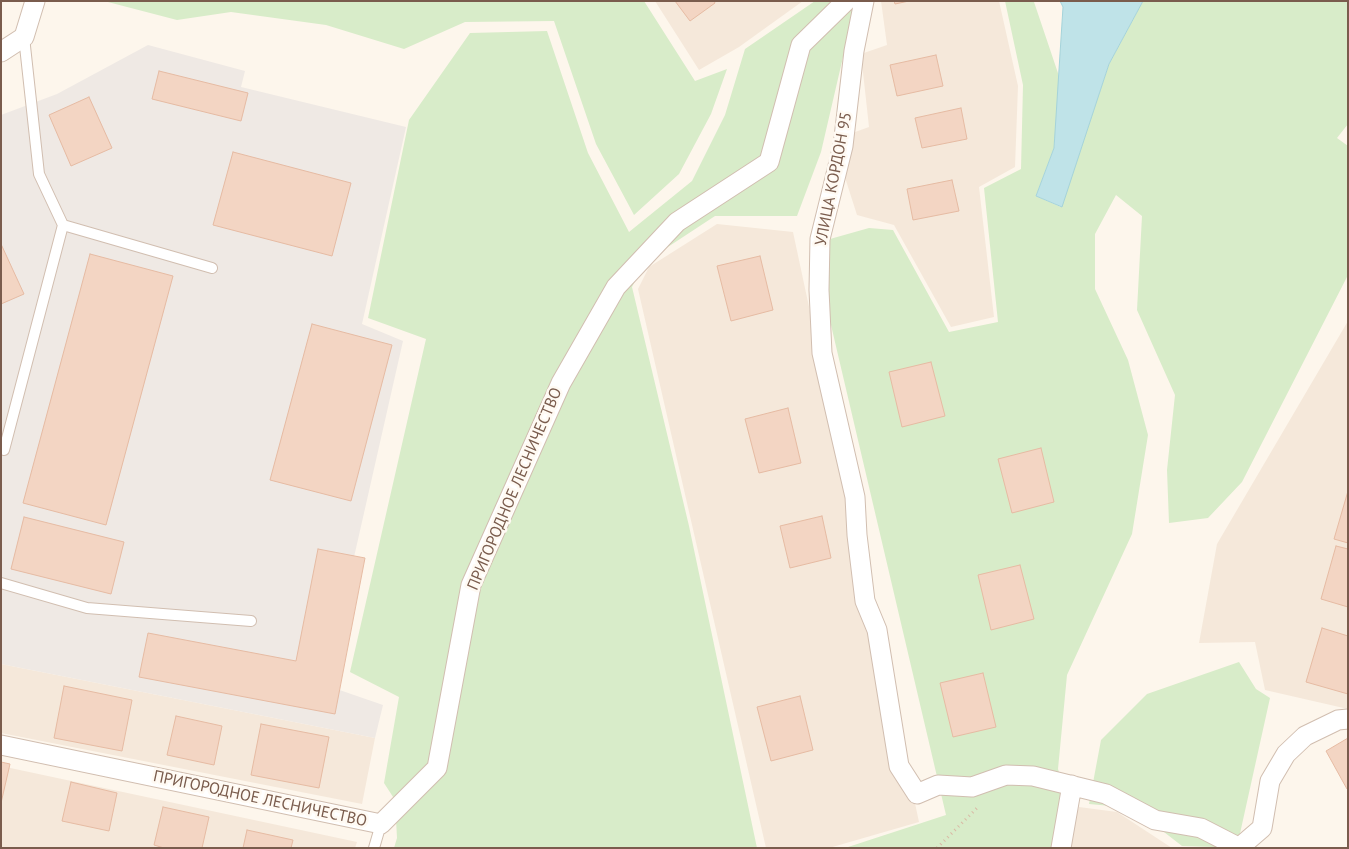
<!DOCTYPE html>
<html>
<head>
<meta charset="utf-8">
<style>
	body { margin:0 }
	#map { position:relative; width:1349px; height:849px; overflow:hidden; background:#fdf6ec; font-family:"PT Sans",sans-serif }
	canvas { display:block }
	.frame { position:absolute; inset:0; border:2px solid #7a5c4d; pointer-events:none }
</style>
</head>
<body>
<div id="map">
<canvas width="1349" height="849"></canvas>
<div class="frame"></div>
</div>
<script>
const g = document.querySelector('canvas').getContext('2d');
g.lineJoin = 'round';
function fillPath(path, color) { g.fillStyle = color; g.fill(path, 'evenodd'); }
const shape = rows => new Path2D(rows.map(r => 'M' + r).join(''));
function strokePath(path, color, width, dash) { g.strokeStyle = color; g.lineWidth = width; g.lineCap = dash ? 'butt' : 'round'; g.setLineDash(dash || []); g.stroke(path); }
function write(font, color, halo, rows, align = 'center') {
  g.font = font + ' "PT Sans",sans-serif'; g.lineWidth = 5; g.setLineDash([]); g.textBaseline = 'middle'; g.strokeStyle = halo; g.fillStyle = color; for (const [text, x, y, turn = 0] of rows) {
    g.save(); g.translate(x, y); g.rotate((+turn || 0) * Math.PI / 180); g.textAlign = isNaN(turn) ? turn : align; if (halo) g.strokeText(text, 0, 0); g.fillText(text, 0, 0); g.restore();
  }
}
const residential = shape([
	[655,1,803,1,739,47,699,70],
	[881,1,999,1,1018,86,1015,167,979,187,994,317,951,327,894,225,857,215,833,140,869,127,861,54,887,45],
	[717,224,793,232,919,822,829,848,766,848,638,289,649,267],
	[1348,321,1348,709,1265,690,1255,642,1199,643,1217,544],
	[1,664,375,738,362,804,1,733],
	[1,766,357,842,355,848,1,848],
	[1079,807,1117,812,1172,848,1065,848]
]);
const industrial = shape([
	[148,45,245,71,241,87,406,127,362,324,403,341,325,685,383,705,375,738,1,664,1,115,57,94]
]);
const green = shape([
	[104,1,644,1,695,81,727,69,711,114,679,174,634,215,596,144,554,21,465,22,404,49,326,25,231,12,177,20],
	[815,1,856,1,821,152,797,216,715,216,645,262,632,287,689,526,757,848,394,848,397,838,395,800,384,783,399,697,350,672,426,339,368,318,409,120,470,33,547,31,588,153,629,232,692,181,725,115,745,49],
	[1005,1,1034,2,1061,82,1054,148,1036,196,1061,207,1109,64,1143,1,1348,1,1348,124,1337,138,1348,146,1348,275,1242,482,1208,518,1169,523,1167,470,1175,395,1137,310,1142,216,1116,195,1095,234,1095,289,1128,360,1148,435,1132,534,1067,675,1058,769,1071,810,1058,848,845,848,946,815,827,308,830,239,869,228,893,230,949,332,998,322,984,188,1021,169,1023,85],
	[1239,662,1256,689,1270,698,1239,838,1244,848,1182,846,1133,808,1089,804,1101,740,1147,694]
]);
const water = shape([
	[1060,1,1143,1,1109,64,1062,207,1036,196,1054,148,1063,7,1060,1]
]);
const building = shape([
	[675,1,714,1,715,3,690,21,675,1],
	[894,1,909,1,895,4,894,1],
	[936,55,943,86,897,96,890,65,936,55],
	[159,71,248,93,241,121,152,99,159,71],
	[89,97,112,148,71,166,49,115,89,97],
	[961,108,967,139,922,148,915,118,961,108],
	[233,152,351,183,332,256,213,225,233,152],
	[952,180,959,211,913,220,907,189,952,180],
	[1,244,24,294,1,304,1,244],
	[90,254,173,276,106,525,23,503,90,254],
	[760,256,773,310,731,321,717,266,760,256],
	[312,324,392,345,351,501,270,480,312,324],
	[931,362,945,416,902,427,889,372,931,362],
	[788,408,801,463,759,473,745,419,788,408],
	[1041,448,1054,502,1012,513,998,459,1041,448],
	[1348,491,1348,543,1334,539,1348,491],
	[822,516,831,558,790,568,780,526,822,516],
	[24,517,124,542,111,594,11,569,24,517],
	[1336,546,1348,549,1348,607,1321,599,1336,546],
	[318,549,365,558,335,714,139,677,148,633,296,661,318,549],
	[1020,565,1034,619,991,630,978,575,1020,565],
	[1322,628,1348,636,1348,694,1306,682,1322,628],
	[983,673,996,727,953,737,940,683,983,673],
	[64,686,132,700,122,751,54,738,64,686],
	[800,696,813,750,771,761,757,707,800,696],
	[176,716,222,726,214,765,167,755,176,716],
	[261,724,329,737,319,788,251,775,261,724],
	[1348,738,1348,789,1347,789,1326,751,1348,738],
	[1,762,10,764,1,803,1,762],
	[71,782,117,793,109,831,62,821,71,782],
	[163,807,209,817,202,848,164,848,154,845,163,807],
	[247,830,293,840,291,848,243,848,247,830]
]);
const path = shape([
	[937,848,978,807]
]);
const lane = shape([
	[63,225,212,268],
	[4,450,63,225,39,174,24,37],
	[1,583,87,608,251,621],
	[374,848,381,824]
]);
const street = shape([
	[864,1,854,51,843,146,820,239,819,290,822,353,855,497,857,535,865,601,877,630,899,766,917,794,938,785,972,787,1006,775,1033,776,1106,794,1155,820,1201,828,1240,848],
	[1,52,24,37,35,1],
	[1,745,381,824,437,768,471,585,561,383,616,287,677,222,769,162,801,45,846,1],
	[1240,847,1262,828,1270,781,1286,754,1305,736,1338,720,1348,719],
	[1061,848,1072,785]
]);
const streetNames = [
	["УЛИЦА КОРДОН 95",834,179,-79],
	["ПРИГОРОДНОЕ ЛЕСНИЧЕСТВО",515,489,-67],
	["ПРИГОРОДНОЕ ЛЕСНИЧЕСТВО",260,799,12]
];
fillPath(residential, '#f5e8da');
fillPath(industrial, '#efe9e4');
fillPath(green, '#d8ecc9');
fillPath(water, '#bfe3e8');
strokePath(water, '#a5d3da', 1);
fillPath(building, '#f3d5c3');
strokePath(building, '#e6bba3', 1);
strokePath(lane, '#d1beb0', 12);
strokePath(street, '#d1beb0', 21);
strokePath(path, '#d9b8a5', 3, [1, 4]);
strokePath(lane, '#fff', 10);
strokePath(street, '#fff', 19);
write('16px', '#7a5c4d', '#fffaf3', streetNames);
</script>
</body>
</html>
